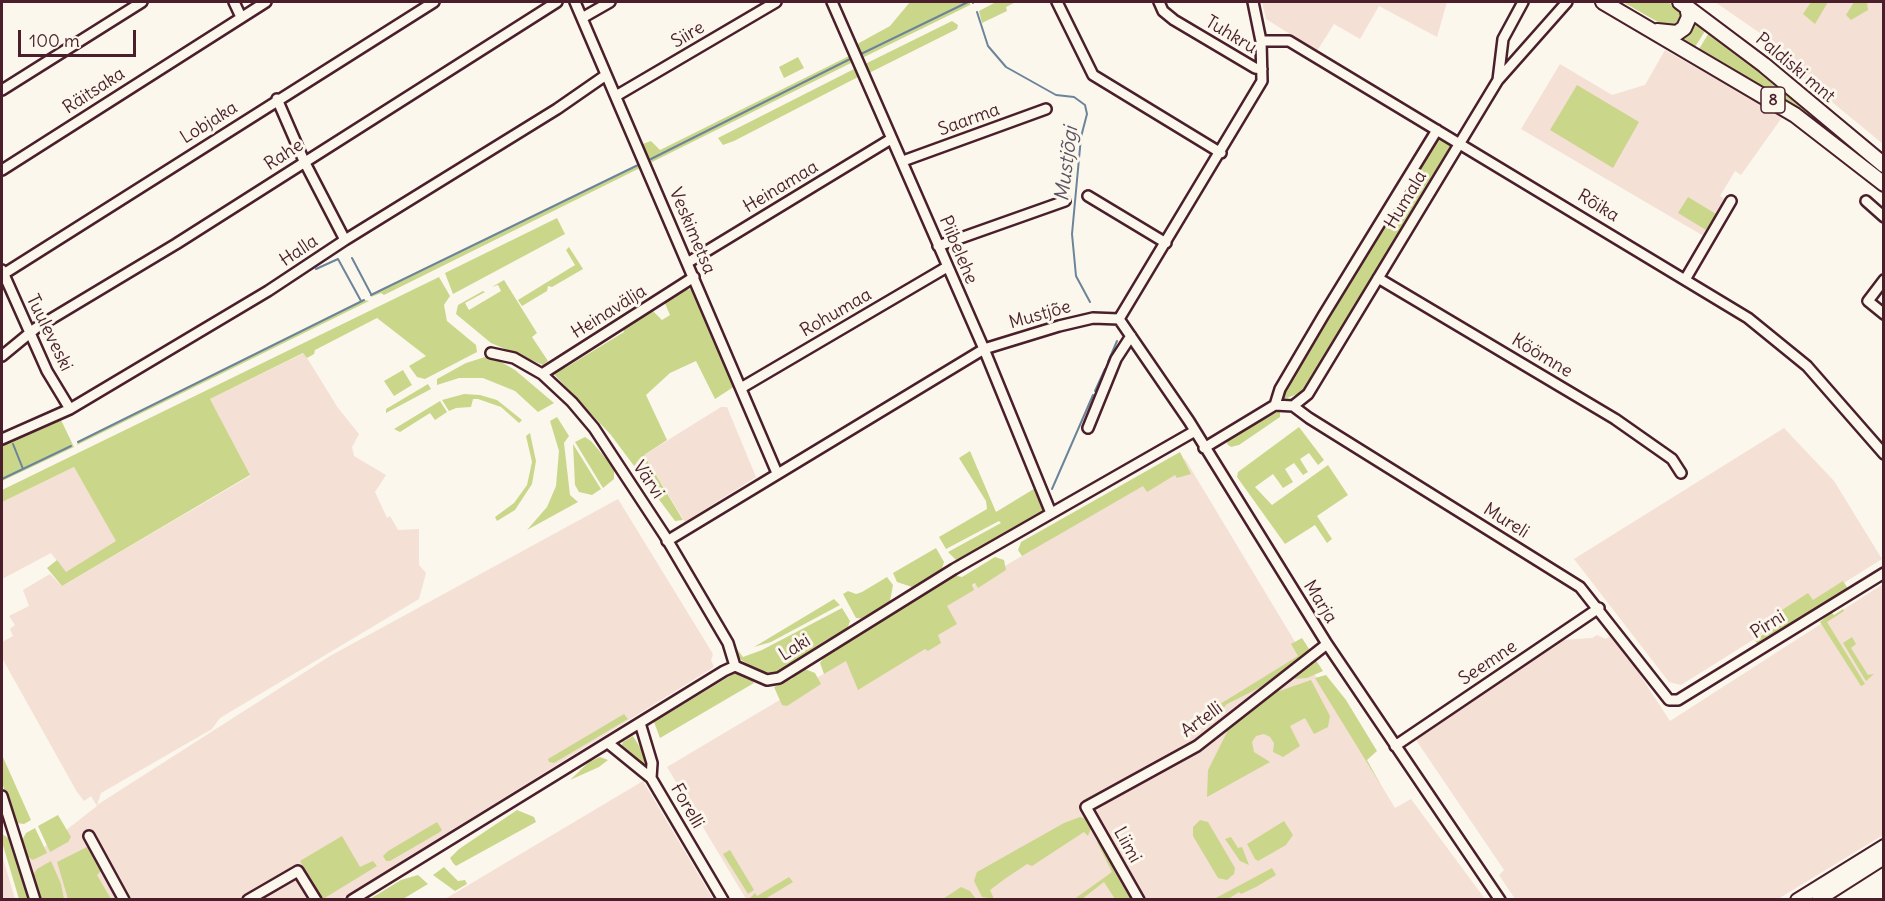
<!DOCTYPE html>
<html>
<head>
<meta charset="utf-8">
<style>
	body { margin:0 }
	#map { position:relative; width:1885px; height:901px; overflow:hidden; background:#fbf7ec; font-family:Delius,sans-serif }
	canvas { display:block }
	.frame { position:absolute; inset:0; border:3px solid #4a1f2b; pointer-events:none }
	.scale { position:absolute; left:18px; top:30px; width:118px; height:27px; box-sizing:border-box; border:3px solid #4a1f2b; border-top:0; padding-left:8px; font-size:18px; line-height:21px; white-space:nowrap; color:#4a1f2b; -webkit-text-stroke:4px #fbf7ec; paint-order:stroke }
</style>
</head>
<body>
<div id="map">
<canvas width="1885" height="901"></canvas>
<div class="frame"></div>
<div class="scale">100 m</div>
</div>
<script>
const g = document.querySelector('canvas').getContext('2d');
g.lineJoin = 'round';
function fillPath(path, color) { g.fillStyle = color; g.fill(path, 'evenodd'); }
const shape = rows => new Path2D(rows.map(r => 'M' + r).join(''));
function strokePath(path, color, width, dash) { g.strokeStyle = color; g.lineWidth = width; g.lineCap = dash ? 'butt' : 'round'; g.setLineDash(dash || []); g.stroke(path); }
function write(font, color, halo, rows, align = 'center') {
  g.font = font + ' Delius,sans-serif'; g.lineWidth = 6; g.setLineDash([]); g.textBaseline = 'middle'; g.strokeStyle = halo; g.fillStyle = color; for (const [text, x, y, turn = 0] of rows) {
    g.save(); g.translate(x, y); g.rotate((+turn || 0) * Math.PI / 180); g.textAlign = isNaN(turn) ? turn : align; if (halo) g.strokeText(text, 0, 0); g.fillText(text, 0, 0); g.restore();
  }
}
const built = shape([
	[1262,2,1447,2,1437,37,1379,6,1360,39,1334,24,1317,51,1266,19],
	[1715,2,1883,2,1883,144,1781,60,1786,51,1783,49],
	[1665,50,1783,116,1741,175,1735,171,1720,196,1728,201,1707,238,1521,129,1560,64,1612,95,1645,85],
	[304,353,338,408,359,434,352,447,354,456,386,475,375,492,387,518,390,516,398,530,419,529,419,565,426,573,419,599,220,718,212,729,101,793,97,805,330,656,618,499,713,654,711,660,714,667,341,899,44,900,28,860,97,806,91,796,84,801,77,792,2,658,2,642,13,636,10,629,15,625,9,616,29,606,23,590,50,574,62,586,250,476,210,399],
	[721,407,727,407,756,477,685,522,644,455],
	[1784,428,1834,481,1882,559,1681,685,1669,682,1574,559],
	[1185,459,1395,808,1411,799,1485,899,746,899,667,767],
	[74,467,117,541,66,573,51,553,2,579,2,502],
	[1883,584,1883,835,1778,899,1515,899,1499,875,1504,870,1416,740,1562,640,1592,638,1597,635,1606,639,1611,635,1627,659,1629,658,1670,721],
	[643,781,713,899,445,899],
	[2,855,15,899,2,899]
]);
const green = shape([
	[910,2,970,2,970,5,860,59,856,49,859,43,890,26],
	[996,2,1016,2,1006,7,1007,11,982,23,979,11],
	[1623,2,1668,2,1682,11,1682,18,1679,25,1670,29],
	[1811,2,1828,2,1815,24,1803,14],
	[1854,2,1867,2,1868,10,1851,20,1846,15],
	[1694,19,1707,28,1695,47,1681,39],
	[952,21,958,25,957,29,869,73,863,65],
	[1710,31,1715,34,1835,133,1832,135,1775,94,1699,49],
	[853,54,855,61,648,164,640,145,651,141,660,150],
	[798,57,804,68,784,78,779,67],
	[858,67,860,76,734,141,723,145,718,138],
	[1577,85,1639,122,1613,168,1550,130],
	[1439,138,1451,145,1451,148,1397,240,1315,377,1303,392,1284,399,1282,392,1434,140],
	[638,165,642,167,384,295,381,293,371,297,371,294,381,289,404,280],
	[1688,197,1716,214,1706,230,1678,213],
	[557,218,565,234,453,294,445,273],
	[569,247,583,269,552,287,548,286,547,291,522,306,518,300,575,265,566,250],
	[439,277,450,296,444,305,447,321,476,345,477,352,425,379,417,377,409,366,426,356,377,318,315,350,314,354,307,358,303,353,210,399,250,475,62,586,47,568,57,560,66,572,116,541,74,467,2,502,2,490],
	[504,280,537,333,532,337,548,361,543,365,491,343,456,314,458,305,483,291,485,292,465,303,469,310,501,291,498,285,492,287],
	[693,289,735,386,715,399,696,361,670,373,646,395,667,440,644,455,683,520,675,521,611,435,551,371,560,366,565,368,624,332,623,327,651,309,662,320,670,315,664,301,685,290],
	[364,300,369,301,77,445,78,442],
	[485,357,496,359,515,370,554,403,538,412,515,391,483,378,459,378,437,385,437,379,466,363],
	[403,370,412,385,394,396,384,381],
	[428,384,431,389,386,413,386,409],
	[464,394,480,395,497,400,522,420,519,423,501,407,478,399,473,399,471,407,456,408,449,411,442,400],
	[440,401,447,412,435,420,430,413,400,432,394,429],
	[1280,411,1280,417,1239,445,1231,447,1227,444,1228,438],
	[557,417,569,436,564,443,570,495,578,502,527,530,547,507,556,486,559,451,550,421],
	[60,418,74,447,2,481,2,442],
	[1299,427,1324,460,1318,465,1309,453,1300,459,1308,472,1303,475,1294,463,1285,469,1293,482,1283,488,1273,474,1255,487,1272,505,1328,465,1348,495,1317,516,1332,539,1327,543,1315,525,1285,544,1237,477,1238,472],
	[530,433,536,461,532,484,515,510,497,521,495,517,514,503,527,485,532,462,526,436],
	[585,437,591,441,614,468,614,479,603,488,575,442],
	[573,444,601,489,592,495,579,492,575,485],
	[970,451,996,512,1037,487,1044,507,1042,512,1031,520,956,560,948,552,1001,523,999,521,946,549,939,537,987,509,986,501,959,458],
	[1180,452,1191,474,1177,478,1175,475,1147,492,1143,486,1022,556,1018,550,1021,542],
	[936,548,944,562,941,572,912,587,897,582,893,573],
	[995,557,1004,560,1006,570,978,588,975,583,972,585,974,590,947,606,957,624,938,635,941,643,928,651,925,649,858,690,846,661,824,674,820,663,827,653,952,575,962,577],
	[887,577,893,585,890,601,865,619,856,618,843,594,848,591,856,594,862,592],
	[1843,581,1849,590,1764,642,1757,643,1755,640,1781,622,1776,614,1808,593,1813,600],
	[834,599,840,605,771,642,754,647],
	[842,608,850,621,847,630,825,641,782,670,772,674,759,672,737,657,734,645,743,657,762,650],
	[1843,609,1844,611,1827,622,1865,684,1861,686,1820,622,1831,612,1834,615],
	[1852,637,1856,644,1851,648,1868,675,1874,674,1866,681,1843,643],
	[1302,638,1311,652,1275,680,1227,704,1209,723,1204,721,1213,716,1212,709,1298,656,1291,644],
	[1315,659,1323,671,1307,678,1295,679,1296,673],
	[805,669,815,673,821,684,787,706,782,705,774,687,792,679,799,670],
	[740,672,748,675,754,683,660,738,654,722,735,673],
	[1326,675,1346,700,1377,751,1367,760,1382,787,1315,678],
	[1311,680,1330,716,1328,727,1314,734,1305,718,1290,726,1300,746,1283,757,1273,752,1274,743,1270,737,1264,734,1256,736,1252,742,1254,752,1270,762,1207,797,1208,770,1230,726,1268,695],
	[624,714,628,719,554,763,549,762,548,759],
	[633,736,644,754,645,766,623,751,621,747,623,742],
	[2,755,31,820,24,824,16,823,11,812,2,782],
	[600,757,608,760,599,767,570,780,589,762],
	[517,810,534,817,536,822,456,866,453,863,450,858,459,849],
	[58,815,71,837,68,842,50,852,38,826],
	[1080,817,1089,820,1092,825,1088,836,1084,832,1032,866,1027,864,1006,878,990,890,994,899,982,897,974,881,977,872,1064,823],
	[1200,820,1208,822,1235,868,1234,874,1227,880,1218,878,1193,836,1193,827],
	[1284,821,1293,835,1286,845,1258,861,1255,859,1247,844],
	[437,822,442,830,440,832,390,861,386,861,383,856,388,851],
	[35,828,47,853,33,860,24,855,21,842,26,833],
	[2,834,10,839,29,899,19,899,2,842],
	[342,836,360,867,373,861,377,866,323,899,300,861],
	[1231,837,1238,848,1242,847,1249,865,1240,861,1225,839],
	[1099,841,1123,879,1134,899,1115,899,1104,882,1082,899,1073,900,1112,872,1097,842],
	[87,847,101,871,97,875,111,899,68,899,57,862],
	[730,850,754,890,748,894,723,854],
	[51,861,61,884,64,899,38,899,33,875,37,869],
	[444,867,458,881,465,880,467,884,455,891,433,875],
	[1272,868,1276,875,1256,887,1241,894,1239,892,1228,899,1214,899],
	[418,875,428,884,403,899,370,899,401,880],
	[789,877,793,882,765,899,749,899,755,893,757,896],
	[961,887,970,891,976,899,943,899]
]);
const stream = shape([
	[973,2,973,3],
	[977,12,988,46,1006,67,1056,95,1074,97,1085,105,1087,114,1081,137,1072,234,1076,276,1090,302],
	[861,54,968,2],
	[651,159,852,58],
	[352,258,371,294],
	[316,269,338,259,361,301],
	[371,295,638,165],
	[1108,362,1117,341],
	[1095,391,1105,369],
	[78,442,364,300],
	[13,444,23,469],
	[2,479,71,446],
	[1052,489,1093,395]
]);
const minor = shape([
	[234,2,241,17],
	[575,2,777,473],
	[832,2,984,349,1051,513],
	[1057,2,1093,75,1221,153],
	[1159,2,1163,11,1174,20,1255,68,1262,69],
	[582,18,610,2],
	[1261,41,1289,41,1748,318,1807,366,1884,454],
	[1498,80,1503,39,1523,2],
	[2,90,142,2],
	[616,96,776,2],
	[277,99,304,161,345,240],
	[903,161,1046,109],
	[2,170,266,2],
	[1088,196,1166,243],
	[1866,201,1884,217],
	[938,246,1065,201],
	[687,263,891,139],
	[2,270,47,371,70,409],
	[2,275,434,2],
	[1378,278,1615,419,1672,459,1681,473],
	[1686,278,1731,201],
	[1884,280,1868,301,1884,314],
	[1119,319,1189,421,1327,644,1500,900],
	[1119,319,1262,81,1261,41,1253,2],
	[491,353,514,358,542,374,572,402,594,428,665,536,728,643,735,666],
	[2,356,36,328,176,244,557,2],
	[542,374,694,277],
	[741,388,947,267],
	[1275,405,1280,389,1323,316,1437,130],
	[1293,406,1309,418,1580,587,1669,700,1678,700,1884,573],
	[1088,428,1116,359,1131,336],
	[2,439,70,409,268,291,345,240,557,109,606,75],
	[1204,448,1275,405,1293,406,1308,394,1498,80,1567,2],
	[667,541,984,349,1059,326,1093,318,1119,319],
	[640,723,652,763,651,778],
	[608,743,651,778,723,900],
	[1395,746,1599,608],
	[2,796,35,900],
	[89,836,124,900],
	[248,900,298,871,316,900],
	[352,900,724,671,735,666,767,680,779,678,954,569,1195,431],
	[1139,900,1086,807,1197,746,1327,644]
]);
const secondary = shape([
	[1797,900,1884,846],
	[1818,900,1884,858]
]);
const primary = shape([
	[1603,2,1795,115,1884,184],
	[1680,2,1764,65,1884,165],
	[1657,31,1677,33,1684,28,1689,17,1687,6]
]);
const shields = [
	[1773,100,24]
];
const shieldNames = [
	["8",1773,100]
];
const streetNames = [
	["Siire",688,35,-31],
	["Tuhkru",1231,35,31],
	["Paldiski mnt",1795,68,40],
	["Räitsaka",94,91,-33],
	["Saarma",969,120,-20],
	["Lobjaka",209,123,-32],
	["Rahe",284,155,-33],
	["Heinamaa",781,187,-31],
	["Humala",1406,200,-59],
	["Rõika",1598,206,31],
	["Veskimetsa",692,231,67],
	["Piibelehe",958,250,67],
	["Halla",299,251,-34],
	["Heinavälja",609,312,-32],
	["Rohumaa",836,313,-30],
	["Mustjõe",1040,315,-16],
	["Tuuleveski",49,333,64],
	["Köömne",1542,356,31],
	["Värvi",648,480,56],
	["Mureli",1506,521,32],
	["Marja",1320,602,58],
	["Pirni",1768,625,-32],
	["Laki",795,648,-32],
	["Seemne",1488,663,-34],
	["Artelli",1202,720,-36],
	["Forelli",687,806,60],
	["Liimi",1127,845,61]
];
const waterNames = [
	["Mustjõgi",1067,164,-83]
];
fillPath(built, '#f4e0d5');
fillPath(green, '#cad78b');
strokePath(stream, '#6c849a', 2);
strokePath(minor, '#4a1f2b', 14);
strokePath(secondary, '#4a1f2b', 16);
strokePath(primary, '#4a1f2b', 18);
strokePath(minor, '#fbf7ec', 9);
strokePath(secondary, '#fbf7ec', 12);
strokePath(primary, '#fbf7ec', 14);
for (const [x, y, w] of shields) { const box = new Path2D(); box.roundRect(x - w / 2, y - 13, w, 26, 4.5); g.fillStyle = '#fbf7ec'; g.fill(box); strokePath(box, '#4a1f2b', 1.5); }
write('bold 16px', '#4a1f2b', null, shieldNames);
write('18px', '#4a1f2b', '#fbf7ec', streetNames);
write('italic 20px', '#5b5262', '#fbf7ec', waterNames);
</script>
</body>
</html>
